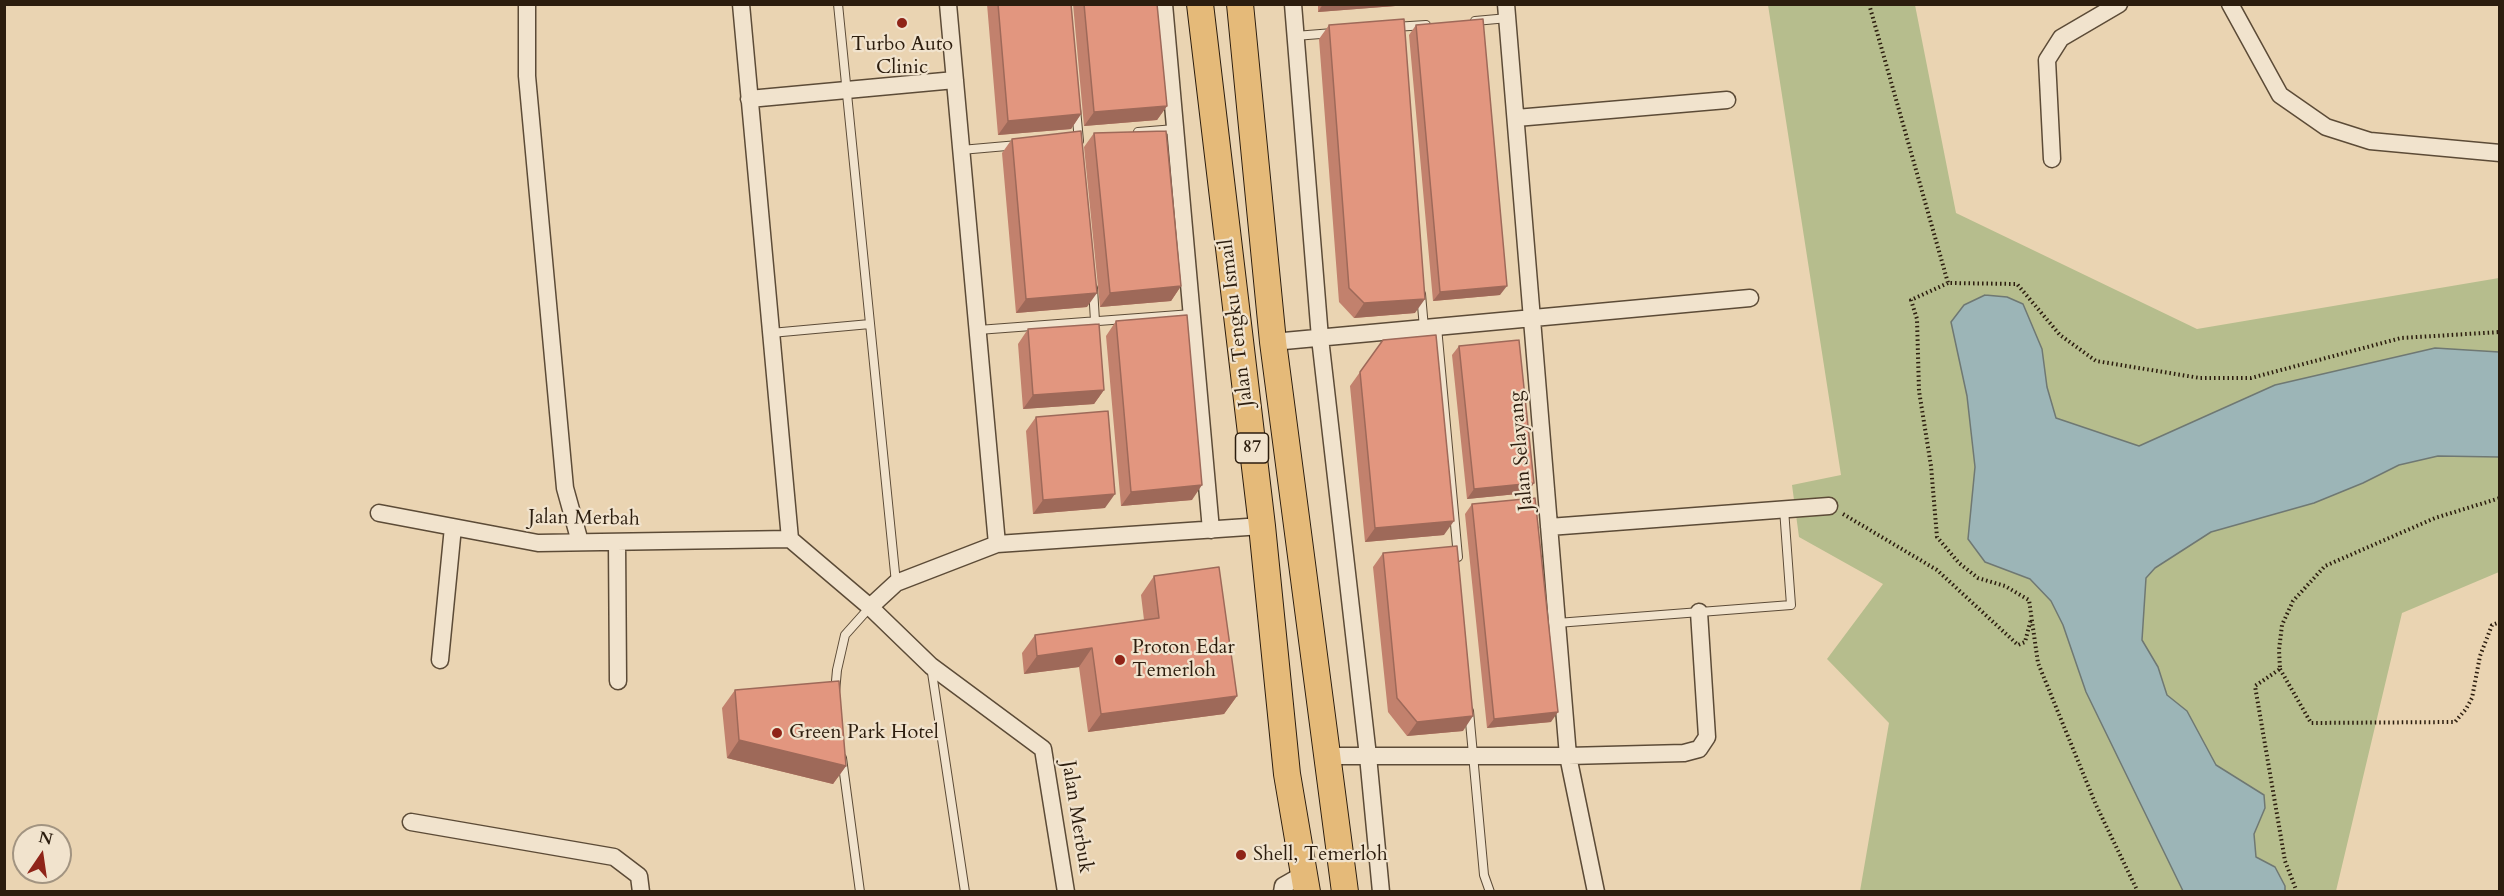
<!DOCTYPE html>
<html>
<head>
<meta charset="utf-8">
<style>
	body { margin:0 }
	#map { position:relative; width:2504px; height:896px; overflow:hidden; background:#ead4b2; font-family:Cardo,serif }
	canvas { display:block }
	.frame { position:absolute; inset:0; border:6px solid #2c1d0e; pointer-events:none }
	.north { position:absolute; left:12px; top:824px; width:60px; height:60px; box-sizing:border-box; background:#f1e3cd; border:2px solid #a29481; border-radius:50%; rotate:13deg; font-size:16px; font-weight:700; line-height:24px; text-align:center; color:#2c1d0e }
	.north::after { content:''; display:block; margin:auto; width:21px; height:27px; background:#8f2418; clip-path:polygon(50% 0,100% 100%,50% 72%,0 100%) }
</style>
</head>
<body>
<div id="map">
<canvas width="2504" height="896"></canvas>
<div class="frame"></div>
<div class="north">N</div>
</div>
<script>
const g = document.querySelector('canvas').getContext('2d');
g.lineJoin = 'round';
function fillPath(path, color) { g.fillStyle = color; g.fill(path, 'evenodd'); }
const shape = rows => new Path2D(rows.map(r => 'M' + r).join(''));
function strokePath(path, color, width, dash) { g.strokeStyle = color; g.lineWidth = width; g.lineCap = dash ? 'butt' : 'round'; g.setLineDash(dash || []); g.stroke(path); }
function write(font, color, halo, rows, align = 'center') {
  g.font = font + ' Cardo,serif'; g.lineWidth = 4.5; g.setLineDash([]); g.textBaseline = 'middle'; g.strokeStyle = halo; g.fillStyle = color; for (const [text, x, y, turn = 0] of rows) {
    g.save(); g.translate(x, y); g.rotate((+turn || 0) * Math.PI / 180); g.textAlign = isNaN(turn) ? turn : align; if (halo) g.strokeText(text, 0, 0); g.fillText(text, 0, 0); g.restore();
  }
}
const green = shape([
	[1768,5,1915,5,1956,213,2197,329,2499,278,2499,572,2402,613,2336,891,1860,891,1889,723,1827,659,1883,584,1799,537,1792,485,1841,475]
]);
const water = shape([
	[1985,295,2007,297,2023,304,2042,349,2047,387,2056,418,2139,446,2275,385,2435,348,2499,352,2499,457,2438,456,2399,465,2363,483,2314,503,2211,532,2155,568,2146,578,2142,640,2158,667,2167,695,2187,711,2216,765,2264,795,2265,808,2254,834,2256,857,2275,867,2285,886,2285,891,2183,891,2086,692,2063,625,2051,601,2030,579,1985,562,1968,539,1975,467,1967,396,1951,322,1964,305,1985,295]
]);
const path = shape([
	[1869,4,1948,283,2017,284,2060,335,2096,361,2200,378,2251,378,2401,338,2500,332],
	[1948,283,1911,300,1917,319,1919,391,1931,466,1937,537,1959,563,1978,578,2005,586,2029,600,2038,663,2096,805,2138,892],
	[1843,514,1937,570,2018,645,2025,642,2031,619],
	[2280,669,2311,723,2455,722,2466,709,2472,698,2480,656,2492,625,2500,622],
	[2297,892,2285,861,2255,686,2280,669,2279,650,2282,625,2293,601,2325,566,2435,518,2500,498]
]);
const service = shape([
	[838,4,896,583],
	[1475,21,1508,18],
	[1394,27,1426,25],
	[1295,36,1333,33],
	[1076,109,1079,141],
	[1138,132,1175,129],
	[961,150,1018,145],
	[1093,288,1095,321],
	[1421,294,1424,328],
	[1437,327,1458,557],
	[978,330,1192,314],
	[771,333,870,324],
	[1557,623,1791,605,1784,509],
	[931,666,965,892],
	[835,692,837,670,845,635,870,607],
	[1469,711,1484,875,1490,892],
	[842,758,860,892]
]);
const minor = shape([
	[527,4,527,76,565,488,580,542],
	[741,4,790,539,870,607,931,666,1043,749,1066,892],
	[948,4,997,544],
	[1164,4,1211,530],
	[1293,4,1320,338,1368,756,1381,892],
	[1506,4,1568,756,1596,892],
	[2230,4,2280,95,2326,127,2370,141,2500,153],
	[749,99,955,80],
	[1516,118,1727,100],
	[2052,159,2047,60,2061,38,2119,4],
	[1273,342,1750,298],
	[379,513,538,543,790,539],
	[1549,527,1829,506],
	[617,542,618,681],
	[870,607,896,583,997,544,1262,526],
	[440,660,453,527],
	[1327,756,1568,756,1684,753,1699,749,1707,737,1699,612],
	[411,822,614,857,639,876,641,892],
	[1282,892,1283,886,1304,874]
]);
const primary = shape([
	[1200,4,1262,526,1287,774,1307,892],
	[1240,4,1273,342,1345,892]
]);
const wall = shape([
	[987,4,1071,4,1081,114,1071,129,998,135],
	[1073,4,1157,4,1167,106,1157,120,1084,126],
	[1318,4,1421,4,1318,12],
	[1329,25,1415,313,1354,318,1339,302,1319,39],
	[1416,25,1500,295,1433,301,1409,35],
	[1094,133,1181,286,1171,301,1100,307,1084,147],
	[1012,139,1087,307,1016,313,1002,153],
	[1116,321,1192,500,1121,506,1106,336],
	[1028,329,1104,390,1094,404,1023,409,1018,344],
	[1383,340,1444,535,1365,542,1350,386],
	[1459,346,1534,483,1527,493,1467,499,1452,355],
	[1036,417,1105,508,1033,514,1026,431],
	[1472,504,1551,722,1487,728,1465,514],
	[1383,553,1463,731,1407,736,1388,712,1373,567],
	[1154,576,1237,696,1224,714,1088,732,1079,667,1024,674,1022,653,1035,635,1144,620,1141,595],
	[735,690,846,766,833,784,727,758,722,708]
]);
const shadedWall = shape([
	[1323,4,1421,4,1318,12],
	[1167,106,1157,120,1084,126,1094,112],
	[1081,114,1071,129,998,135,1008,121],
	[1181,286,1171,301,1100,307,1110,293],
	[1507,286,1500,295,1433,301,1440,292],
	[1097,293,1087,307,1016,313,1026,299],
	[1425,299,1415,313,1354,318,1364,303],
	[1104,390,1094,404,1023,409,1033,395],
	[1534,483,1527,493,1467,499,1474,489],
	[1202,485,1192,500,1121,506,1131,492],
	[1115,494,1105,508,1033,514,1043,500],
	[1454,521,1444,535,1365,542,1375,528],
	[1092,648,1079,667,1024,674,1037,656],
	[1237,696,1224,714,1088,732,1101,714],
	[1558,712,1551,722,1487,728,1494,719],
	[1473,716,1463,731,1407,736,1417,722],
	[739,740,846,766,833,784,727,758]
]);
const building = shape([
	[998,4,1071,4,1081,114,1008,121,998,4],
	[1084,4,1157,4,1167,106,1094,112,1084,4],
	[1404,19,1425,299,1364,303,1349,288,1329,25,1404,19],
	[1483,19,1507,286,1440,292,1416,25,1483,19],
	[1081,131,1097,293,1026,299,1012,139,1081,131],
	[1166,131,1181,286,1110,293,1094,133,1166,131],
	[1187,315,1202,485,1131,492,1116,321,1187,315],
	[1099,324,1104,390,1033,395,1028,329,1099,324],
	[1436,335,1454,521,1375,528,1360,372,1383,340,1436,335],
	[1519,340,1534,483,1474,489,1459,346,1519,340],
	[1108,411,1115,494,1043,500,1036,417,1108,411],
	[1535,498,1558,712,1494,719,1472,504,1535,498],
	[1457,546,1473,716,1417,722,1397,698,1383,553,1457,546],
	[1219,567,1237,696,1101,714,1092,648,1037,656,1035,635,1159,618,1154,576,1219,567],
	[839,681,846,766,739,740,735,690,839,681]
]);
const markers = [
	[902,23,6,"#8f2418"],
	[1120,660,6,"#8f2418"],
	[777,733,6,"#8f2418"],
	[1241,855,6,"#8f2418"]
];
const shields = [
	[1252,448,33]
];
const shieldNames = [
	["87",1252,448]
];
const poiNames = [
	["Turbo Auto",902,45,"center"],
	["Clinic",902,68,"center"],
	["Proton Edar",1132,648],
	["Temerloh",1132,671],
	["Green Park Hotel",789,733],
	["Shell, Temerloh",1253,855]
];
const streetNames = [
	["Jalan Tengku Ismail",1237,323,-97],
	["Jalan Selayang",1522,451,-95],
	["Jalan Merbah",584,519,1],
	["Jalan Merbuk",1076,817,81]
];
fillPath(green, '#b6bd8d');
fillPath(water, '#9cb5b7');
strokePath(water, '#6f7873', 1.5);
strokePath(service, '#5c4b37', 10);
strokePath(minor, '#5c4b37', 19);
strokePath(primary, '#2c1d0e', 28);
strokePath(path, '#2c1d0e', 4, [1.5, 3]);
strokePath(service, '#f1e3cd', 8);
strokePath(minor, '#f1e3cd', 16);
strokePath(primary, '#e5ba79', 26);
fillPath(wall, '#c2816d');
fillPath(shadedWall, '#9e6959');
fillPath(building, '#e2967f');
strokePath(building, '#9e6959', 1.5);
for (const [x, y, r, color] of markers) { const dot = new Path2D(); dot.arc(x, y, r, 0, 2 * Math.PI); g.fillStyle = color; g.fill(dot); strokePath(dot, '#f1e3cd', 2); }
for (const [x, y, w] of shields) { const box = new Path2D(); box.roundRect(x - w / 2, y - 15, w, 30, 4.5); g.fillStyle = '#f1e3cd'; g.fill(box); strokePath(box, '#2c1d0e', 1.5); }
write('bold 18px', '#2c1d0e', null, shieldNames);
write('20px', '#2c1d0e', '#f1e3cd', poiNames, 'left');
write('20px', '#2c1d0e', '#f1e3cd', streetNames);
</script>
</body>
</html>
